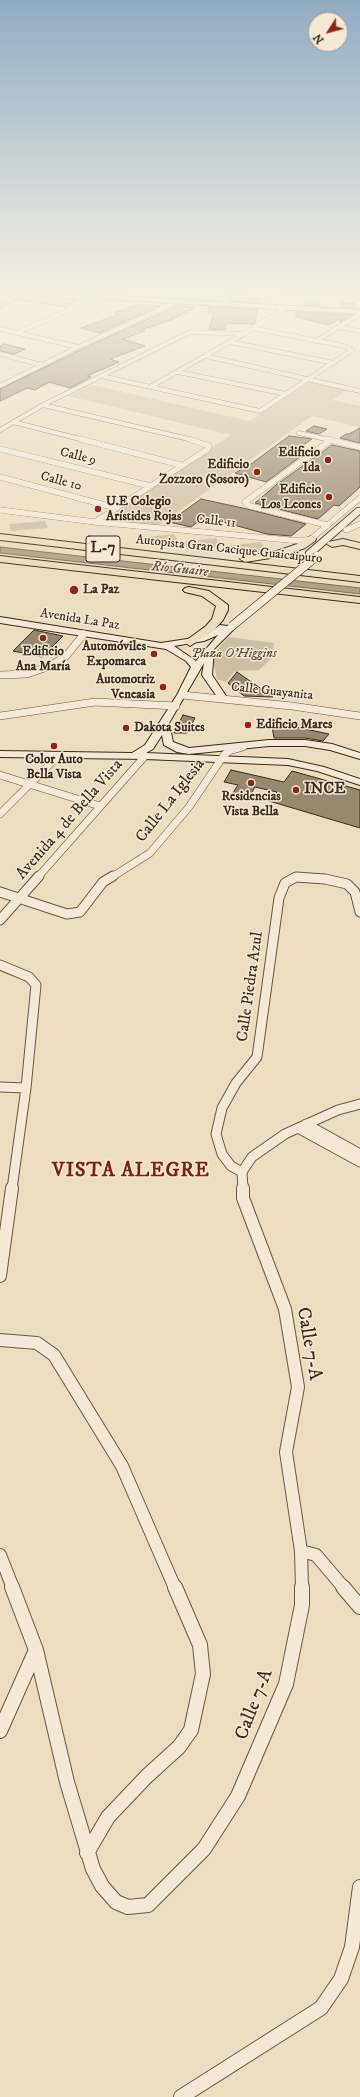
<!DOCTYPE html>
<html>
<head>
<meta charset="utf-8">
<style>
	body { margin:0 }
	#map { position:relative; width:360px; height:2097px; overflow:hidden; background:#ecddc0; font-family:"IM FELL DW Pica",serif }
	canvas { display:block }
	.north { position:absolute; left:308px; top:12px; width:40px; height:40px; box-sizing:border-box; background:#f3e9d6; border:1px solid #a99d8b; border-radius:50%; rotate:234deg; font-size:11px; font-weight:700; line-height:16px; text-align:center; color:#3a2b1a }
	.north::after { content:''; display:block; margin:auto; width:14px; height:18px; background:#8f2418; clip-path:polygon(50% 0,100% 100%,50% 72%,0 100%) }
</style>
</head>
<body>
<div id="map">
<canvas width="360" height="2097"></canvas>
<div class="north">N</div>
</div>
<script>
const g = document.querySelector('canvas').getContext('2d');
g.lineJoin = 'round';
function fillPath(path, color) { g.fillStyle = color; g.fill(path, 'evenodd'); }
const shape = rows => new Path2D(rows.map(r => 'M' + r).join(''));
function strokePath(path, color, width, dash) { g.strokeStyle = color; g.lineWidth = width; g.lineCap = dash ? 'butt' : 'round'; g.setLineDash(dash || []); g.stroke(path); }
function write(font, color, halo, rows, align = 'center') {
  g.font = font + ' "IM FELL DW Pica",serif'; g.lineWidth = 3; g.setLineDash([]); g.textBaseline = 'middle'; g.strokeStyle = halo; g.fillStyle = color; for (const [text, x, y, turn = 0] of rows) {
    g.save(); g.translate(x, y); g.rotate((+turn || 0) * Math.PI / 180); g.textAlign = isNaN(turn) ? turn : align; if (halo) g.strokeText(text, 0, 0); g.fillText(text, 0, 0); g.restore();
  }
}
const green = shape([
	[311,381,347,390,333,400,360,406,360,427,312,416,158,526,97,521,231,435,68,396,92,385,250,421],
	[45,521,48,528,11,531,9,524],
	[174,534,178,541,143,545,139,538],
	[216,538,220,547,187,550,182,542],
	[261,542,266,551,230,554,225,546],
	[228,637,274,643,272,658,259,670,235,671,226,682,217,679,212,656]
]);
const water = shape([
	[0,547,360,588,360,594,0,553,0,547]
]);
const building = shape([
	[32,289,91,289,87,293,32,289],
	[233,294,244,294,243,298,260,298,259,303,229,301,230,296,232,296,233,294],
	[14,295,81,299,66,307,18,300,0,308,0,300,14,295],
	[304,300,320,300,319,306,304,305,304,300],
	[340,302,355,303,355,308,340,307,340,302],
	[140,304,160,306,100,333,81,328,119,314,114,313,140,304],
	[179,305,194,308,173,319,141,330,145,331,123,339,145,346,110,359,119,362,87,376,91,377,70,388,49,382,35,390,27,388,0,401,0,389,95,343,179,305],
	[209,307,258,310,255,323,253,324,226,323,225,330,209,329,214,312,208,312,209,307],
	[296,312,339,315,352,315,340,322,339,319,329,325,296,317,296,312],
	[4,344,25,349,14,354,0,351,0,346,4,344],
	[314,426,327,429,319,434,306,431,314,426],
	[360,428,360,443,340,438,346,434,349,434,360,428],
	[289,436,312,439,294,451,304,454,266,482,235,473,251,464,289,436],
	[332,445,360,451,360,487,339,506,334,505,318,519,255,503,276,485,332,445],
	[201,499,247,509,306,524,291,536,267,534,204,517,191,527,169,522,201,499],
	[34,630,63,636,42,657,13,651,34,630],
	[237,672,273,697,244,696,228,683,237,672],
	[183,715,195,718,187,733,174,733,183,715],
	[272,726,296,727,329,734,323,741,305,738,274,738,272,726],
	[231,770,284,782,292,771,360,790,360,828,269,801,277,792,255,787,249,797,233,793,238,785,224,782,231,770]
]);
const minorFar5 = shape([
	[280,292,360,297],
	[0,297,13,292],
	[225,304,227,289],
	[340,327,360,331],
	[0,329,78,347],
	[16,333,100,297],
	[316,341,360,314],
	[230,342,334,363],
	[0,354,42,365],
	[206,356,360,391],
	[178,372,286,394],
	[101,376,260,411,352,350,344,346,252,328],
	[0,386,78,347,179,301],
	[150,387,244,334,285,308],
	[43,405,193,440],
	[13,422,84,440],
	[0,430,43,405,190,332,244,334],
	[299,433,330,440]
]);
const minorFar4 = shape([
	[80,439,181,465],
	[326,439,360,447],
	[0,449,150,486],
	[0,477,116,508],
	[0,510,95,522,300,541,311,539,360,498],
	[95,522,208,449,209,446,189,439],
	[327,525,250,506,245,502,331,440],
	[346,530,360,524]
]);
const minorFar3 = shape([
	[0,675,27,674,50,666,66,656,84,634],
	[182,695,292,706,360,716],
	[0,716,95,702,176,706],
	[0,775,100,806],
	[0,814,58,756],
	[38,877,145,756],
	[112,877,150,853,189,807,224,755,229,751,243,747]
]);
const minorFar2 = shape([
	[0,892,67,914,80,912,103,882,113,876],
	[0,920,39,876],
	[0,965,29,977,36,985,26,1088,12,1189],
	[0,1087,26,1088],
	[306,1124,360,1154],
	[298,1128,360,1162],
	[242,1172,231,1166,222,1154,216,1134,222,1108,236,1083,257,1057,279,898,285,883,296,877,325,879,347,884,355,892,360,912],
	[243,1189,242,1172,252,1157,285,1134,338,1110,360,1104]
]);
const minorFar1 = shape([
	[243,1188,243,1198,285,1309,298,1387,286,1452,301,1551,302,1588],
	[0,1276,12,1188],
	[0,1340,37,1343,54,1355,122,1466,175,1588],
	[301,1551,316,1555,344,1588],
	[0,1555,13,1588]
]);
const minor = shape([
	[12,1587,36,1650,67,1782,93,1869,102,1886,116,1902,128,1907,148,1905,204,1849,238,1796,286,1684,302,1605,302,1587],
	[343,1587,360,1607],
	[0,1731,36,1650],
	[87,1853,108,1817,147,1776,179,1747,191,1730,203,1674,200,1645,175,1587],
	[181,2097,321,2008,341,1979,352,1947,360,1887]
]);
const secondary = shape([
	[0,289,360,310,360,314,0,293,0,289],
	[357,508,360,508,360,514,312,556,306,556,306,552,357,508],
	[0,617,161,643,200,637,208,634,220,625,227,626,232,623,235,624,235,628,214,649,212,675,228,699,223,702,220,701,202,675,204,663,169,723,173,742,189,748,269,740,305,740,332,744,360,753,360,759,330,750,305,746,269,746,189,754,177,752,164,745,162,735,153,749,146,753,288,759,324,767,360,779,360,785,317,771,288,765,145,759,0,757,0,751,132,753,145,745,177,695,191,667,186,661,166,649,0,623,0,617],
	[218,635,196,661,174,646,204,641,218,635]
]);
const motorway = shape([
	[0,534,360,576,360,582,0,540,0,534],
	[311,536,316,539,315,541,305,548,283,556,245,562,240,559,245,556,277,551,297,544,311,536],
	[343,539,360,543,360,549,343,545,332,547,327,544,328,542,343,539],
	[0,556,360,597,360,603,0,562,0,556],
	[189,587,209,591,228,605,228,610,223,620,214,630,190,646,184,642,206,626,212,619,216,606,202,596,185,592,183,590,185,588,189,587]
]);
const secondaryBridge = shape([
	[232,626,317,556]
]);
const markers = [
	[328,460,4,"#8f2418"],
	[257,472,4,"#8f2418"],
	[329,497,4,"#8f2418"],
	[98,509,4,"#8f2418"],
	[74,590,5,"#8f2418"],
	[43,638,4,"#8f2418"],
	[154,654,4,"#8f2418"],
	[163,687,4,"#8f2418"],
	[248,725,4,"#8f2418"],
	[126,728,4,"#8f2418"],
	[54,746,4,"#8f2418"],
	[251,783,4,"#8f2418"],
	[296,790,4,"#8f2418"]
];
const farPoinames = [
	["Edificio",320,453],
	["Ida",320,468],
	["Edificio",249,465],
	["Zozzoro (Sosoro)",249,480],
	["Edificio",321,490],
	["Los Leones",321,505],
	["U.E Colegio",106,502,"left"],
	["Arístides Rojas",106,517,"left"],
	["La Paz",83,590,"left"],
	["Automóviles",146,647],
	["Expomarca",146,662],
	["Edificio",43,652,"center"],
	["Ana María",43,667,"center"],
	["Automotriz",155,680],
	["Veneasia",155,695],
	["Edificio Mares",256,725,"left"],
	["Dakota Suites",134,728,"left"],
	["Color Auto",54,760,"center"],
	["Bella Vista",54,775,"center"],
	["Residencias",251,797,"center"],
	["Vista Bella",251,812,"center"]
];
const farStreetnames = [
	["Calle 9",78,457,14],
	["Calle 10",61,482,15],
	["Calle 11",216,522,6],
	["Autopista Gran Cacique Guaicaipuro",229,550,6],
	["Avenida La Paz",80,620,9],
	["Calle Guayanita",272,692,6]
];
const farParknames = [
	["Plaza O'Higgins",234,654]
];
const farWaternames = [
	["Río Guaire",180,570,6]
];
const shields = [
	[103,549,34]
];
const shieldNames = [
	["L-7",103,549]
];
const poiNames = [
	["INCE",304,790]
];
const streetNames = [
	["Calle La Iglesia",171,801,-52],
	["Avenida 4 de Bella Vista",70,820,-49],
	["Calle Piedra Azul",251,987,-82]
];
const nearStreetnames = [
	["Calle 7-A",308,1344,80],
	["Calle 7-A",255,1705,-69]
];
const districtNames = [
	["VISTA ALEGRE",131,1172]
];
fillPath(green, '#cebfa4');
fillPath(water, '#afa088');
strokePath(water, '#80715c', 1);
fillPath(building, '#978870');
strokePath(building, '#3a2b1a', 1);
strokePath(minorFar5, '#665844', 5);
strokePath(minorFar4, '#665844', 6);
strokePath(minorFar3, '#665844', 8);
strokePath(minorFar2, '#665844', 11);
strokePath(minorFar1, '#665844', 14);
strokePath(minor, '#665844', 16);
strokePath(secondary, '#3a2b1a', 2);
strokePath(motorway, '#3a2b1a', 2);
strokePath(minorFar5, '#f3e9d6', 4);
strokePath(minorFar4, '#f3e9d6', 5.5);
strokePath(minorFar3, '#f3e9d6', 7);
strokePath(minorFar2, '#f3e9d6', 9);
strokePath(minorFar1, '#f3e9d6', 12);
strokePath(minor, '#f3e9d6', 14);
fillPath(secondary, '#f3e9d6');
fillPath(motorway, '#ecddc0');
strokePath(secondaryBridge, '#3a2b1a', 9, []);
strokePath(secondaryBridge, '#f3e9d6', 8);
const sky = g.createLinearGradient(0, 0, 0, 583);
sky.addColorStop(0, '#91acc2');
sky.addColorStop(0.5, '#f6f0e3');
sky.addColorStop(1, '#f6f0e300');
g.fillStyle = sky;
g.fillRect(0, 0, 360, 583);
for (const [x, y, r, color] of markers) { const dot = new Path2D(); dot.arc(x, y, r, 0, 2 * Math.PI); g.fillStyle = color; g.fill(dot); strokePath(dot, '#f3e9d6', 1.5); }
write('bold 13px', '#3a2b1a', '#f3e9d6', farPoinames, 'right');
write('13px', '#3a2b1a', '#f3e9d6', farStreetnames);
write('italic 13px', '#584936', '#f3e9d6', farParknames);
write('italic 14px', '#5d4e3b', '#f3e9d6', farWaternames);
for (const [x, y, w] of shields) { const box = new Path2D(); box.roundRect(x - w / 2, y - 13, w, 26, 3); g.fillStyle = '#f3e9d6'; g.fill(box); strokePath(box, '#3a2b1a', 1); }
write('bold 15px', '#3a2b1a', null, shieldNames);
write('bold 16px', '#3a2b1a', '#f3e9d6', poiNames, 'left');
write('16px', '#3a2b1a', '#f3e9d6', streetNames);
write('19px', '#3a2b1a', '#f3e9d6', nearStreetnames);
g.letterSpacing = '1px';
write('bold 20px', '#7a1f14', '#f3e9d6', districtNames);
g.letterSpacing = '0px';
</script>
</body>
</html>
